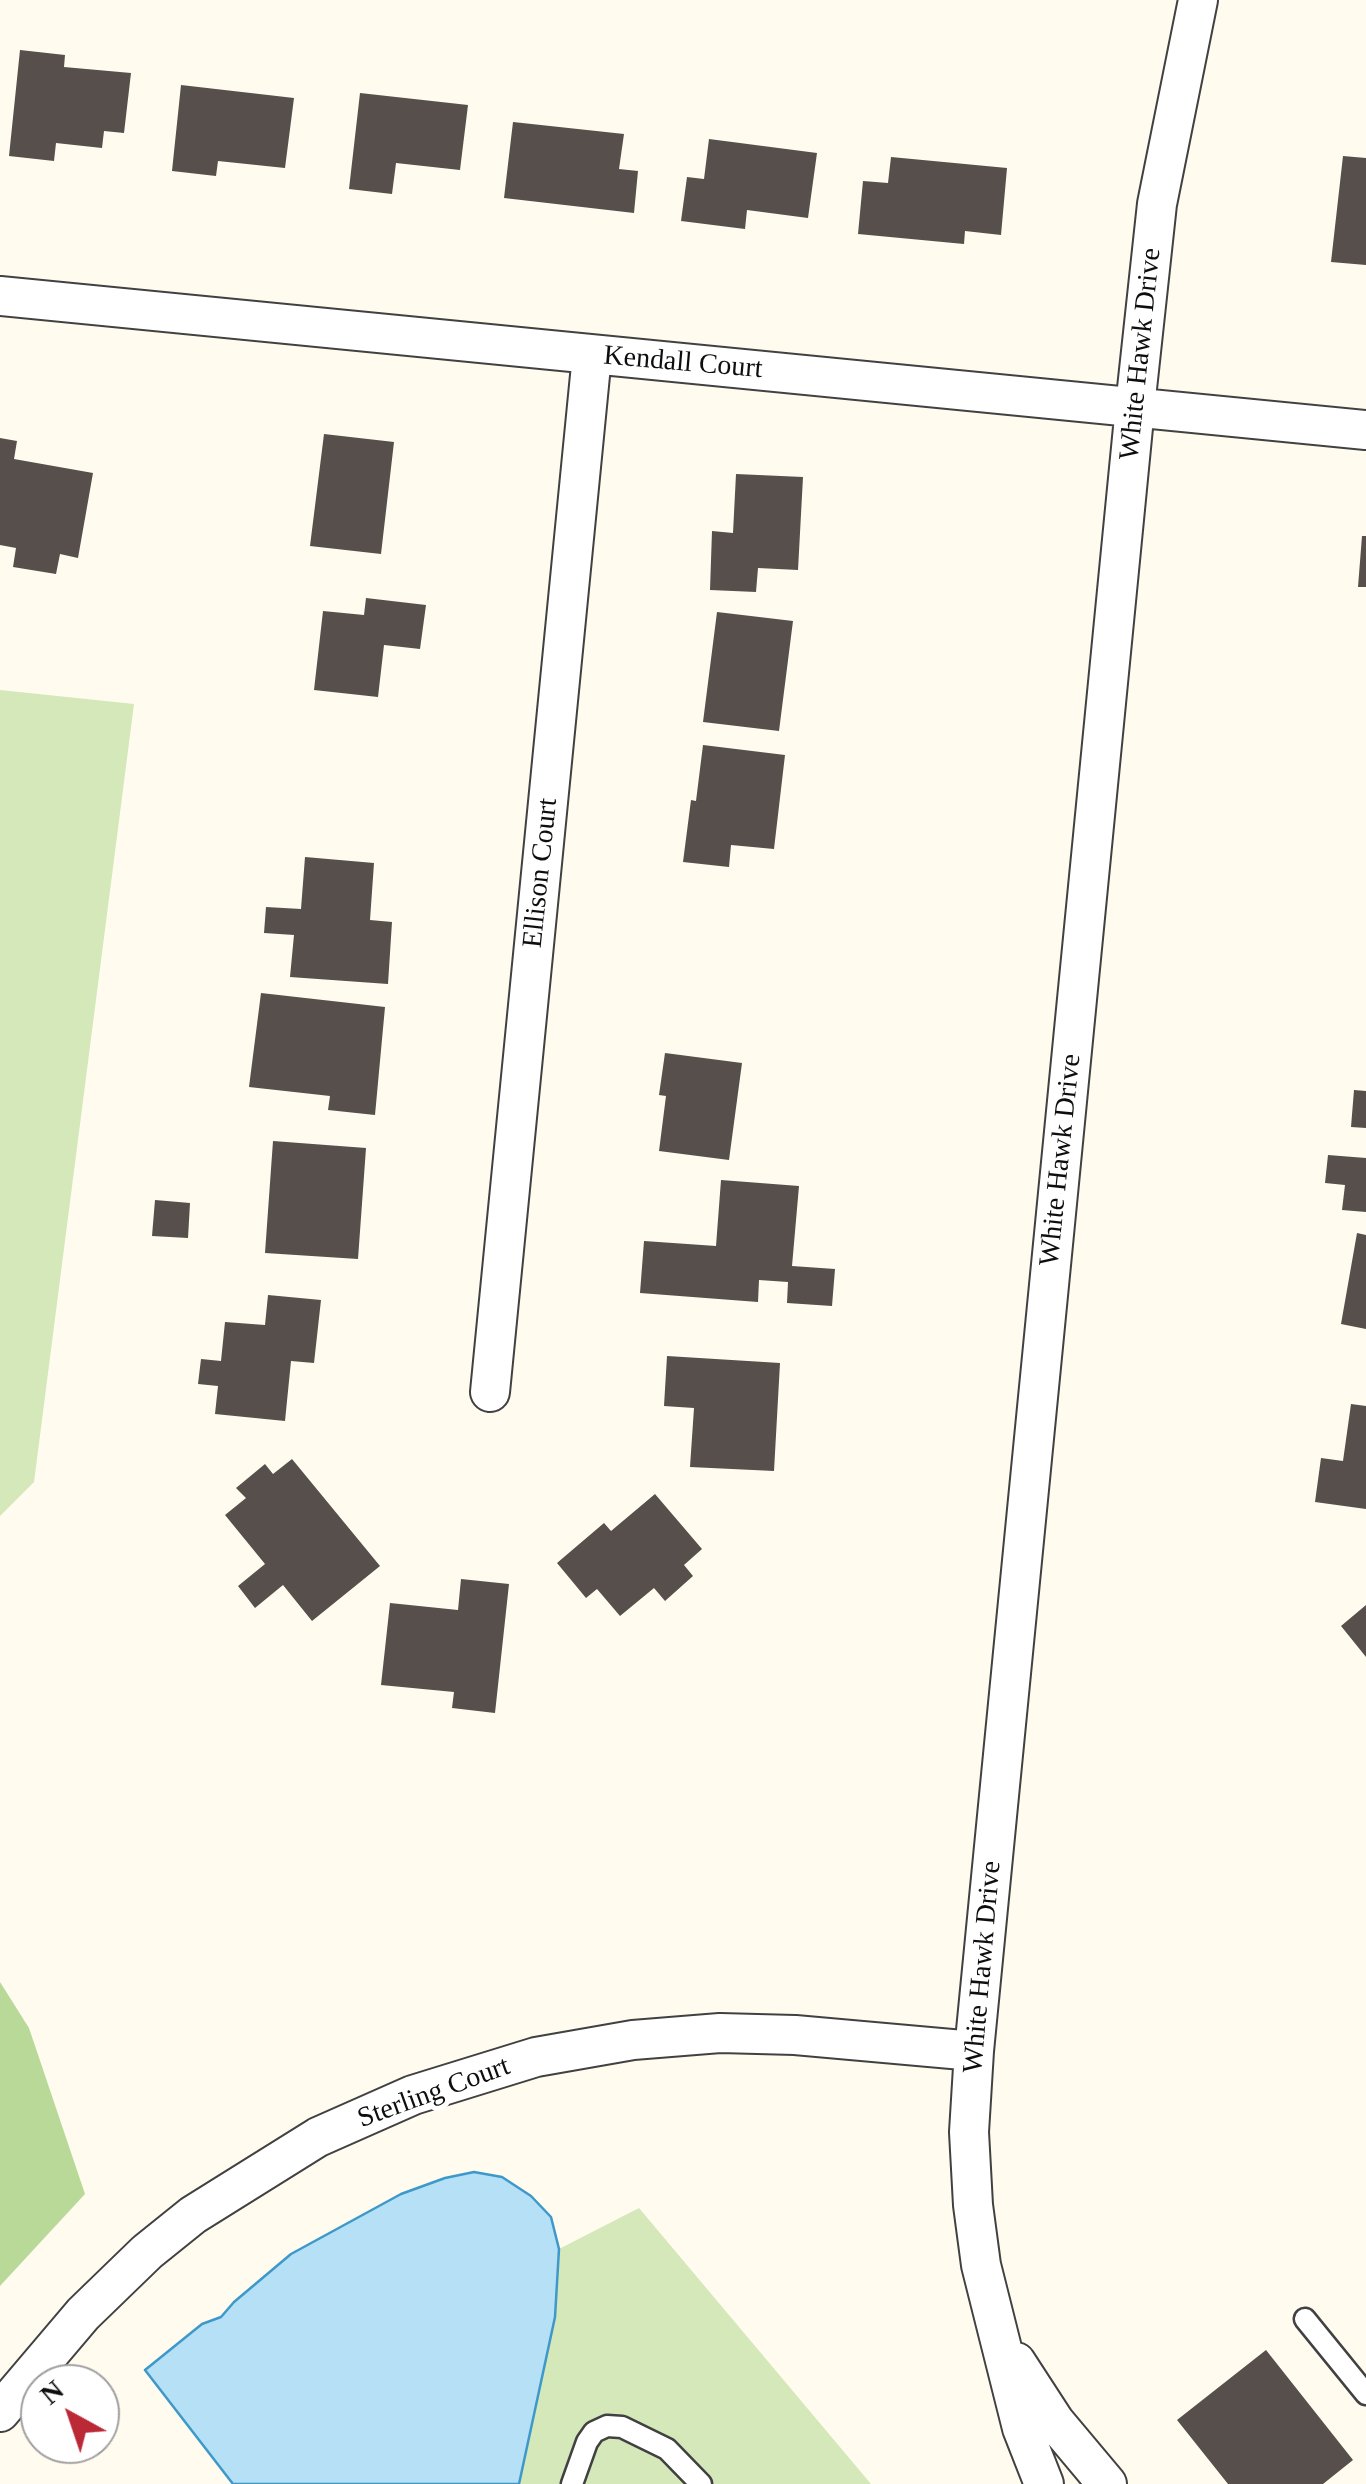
<!DOCTYPE html>
<html>
<head>
<meta charset="utf-8">
<style>
	body { margin:0 }
	#map { position:relative; width:1366px; height:2484px; overflow:hidden; background:#fffbef; font-family:Georgia,serif }
	canvas { display:block }
	.north { position:absolute; left:20px; top:2364px; width:100px; height:100px; box-sizing:border-box; background:#fff; border:2px solid #9f9f9f; border-radius:50%; rotate:320deg; font-size:28px; font-weight:700; line-height:40px; text-align:center; color:#0e0e0e }
	.north::after { content:''; display:block; margin:auto; width:35px; height:45px; background:#bb2937; clip-path:polygon(50% 0,100% 100%,50% 72%,0 100%) }
</style>
</head>
<body>
<div id="map">
<canvas width="1366" height="2484"></canvas>
<div class="north">N</div>
</div>
<script>
const g = document.querySelector('canvas').getContext('2d');
g.lineJoin = 'round';
function fillPath(path, color) { g.fillStyle = color; g.fill(path, 'evenodd'); }
const shape = rows => new Path2D(rows.map(r => 'M' + r).join(''));
function strokePath(path, color, width, dash) { g.strokeStyle = color; g.lineWidth = width; g.lineCap = dash ? 'butt' : 'round'; g.setLineDash(dash || []); g.stroke(path); }
function write(font, color, halo, rows, align = 'center') {
  g.font = font + ' Georgia,serif'; g.lineWidth = 10; g.setLineDash([]); g.textBaseline = 'middle'; g.strokeStyle = halo; g.fillStyle = color; for (const [text, x, y, turn = 0] of rows) {
    g.save(); g.translate(x, y); g.rotate((+turn || 0) * Math.PI / 180); g.textAlign = isNaN(turn) ? turn : align; if (halo) g.strokeText(text, 0, 0); g.fillText(text, 0, 0); g.restore();
  }
}
const green = shape([
	[0,690,134,704,34,1482,0,1516],
	[639,2208,871,2484,519,2484,555,2317,559,2249]
]);
const forest = shape([
	[0,1982,29,2028,85,2194,0,2286]
]);
const water = shape([
	[474,2172,502,2177,531,2196,551,2217,559,2249,555,2317,519,2484,233,2484,145,2370,202,2324,221,2317,234,2302,291,2254,401,2194,445,2178,474,2172]
]);
const building = shape([
	[20,50,65,55,64,67,131,73,124,133,104,131,102,148,56,143,54,161,9,156],
	[181,85,294,98,285,168,218,161,216,176,172,171],
	[360,93,468,105,460,170,396,163,392,194,349,189],
	[513,122,624,134,619,169,638,171,634,213,504,198],
	[709,139,817,153,808,218,747,210,745,229,681,221,687,177,704,179],
	[1343,156,1366,158,1366,265,1331,262],
	[891,157,1007,168,1001,235,965,231,964,244,858,234,863,181,888,183],
	[324,434,394,442,381,554,310,546],
	[0,438,17,441,14,459,93,473,78,558,60,554,56,574,13,567,16,548,0,545],
	[736,474,803,477,798,570,758,568,756,592,710,590,712,531,733,533],
	[1362,536,1366,536,1366,587,1358,587],
	[366,598,426,605,420,649,384,645,378,697,314,690,323,611,364,615],
	[717,612,793,621,779,731,703,722],
	[703,745,785,755,774,849,731,845,729,867,683,862,691,800,696,801],
	[305,857,374,863,370,920,392,922,388,984,290,977,294,935,264,933,266,907,301,909],
	[261,993,385,1007,375,1115,328,1110,330,1096,249,1087],
	[665,1053,742,1063,729,1160,659,1151,666,1096,659,1095],
	[1354,1090,1366,1091,1366,1128,1351,1127],
	[273,1141,366,1148,358,1259,265,1253],
	[1328,1155,1366,1158,1366,1212,1342,1210,1345,1185,1325,1183],
	[721,1180,799,1186,792,1266,835,1269,832,1306,787,1303,788,1282,759,1280,758,1302,640,1293,644,1241,716,1246],
	[155,1200,190,1203,188,1238,152,1236],
	[1357,1233,1366,1235,1366,1329,1341,1324],
	[268,1295,321,1300,314,1363,291,1361,285,1421,215,1414,218,1386,198,1384,201,1359,221,1361,225,1322,265,1325],
	[667,1356,780,1363,774,1471,690,1467,694,1408,664,1406],
	[1351,1404,1366,1406,1366,1509,1315,1502,1321,1458,1343,1461],
	[292,1459,380,1566,312,1621,283,1585,255,1608,238,1586,265,1564,225,1515,246,1498,236,1488,265,1464,273,1474],
	[655,1494,702,1549,684,1565,693,1576,665,1601,654,1588,620,1616,597,1589,586,1598,557,1563,604,1523,611,1531],
	[461,1579,509,1584,495,1713,452,1708,454,1692,381,1685,390,1603,458,1610],
	[1366,1605,1366,1657,1341,1626],
	[1266,2350,1353,2460,1323,2484,1228,2484,1177,2420]
]);
const lane = shape([
	[1305,2319,1366,2394],
	[572,2484,587,2442,594,2432,607,2426,622,2427,667,2449,701,2484]
]);
const street = shape([
	[0,296,1366,430],
	[490,1392,592,355],
	[1016,2362,1055,2422,1107,2484],
	[0,2412,83,2314,147,2252,193,2215,318,2137,413,2095,536,2057,633,2040,720,2033,795,2035,974,2051],
	[1044,2484,1022,2428,981,2265,973,2205,969,2132,974,2051,1135,407,1157,204,1198,0]
]);
const streetNames = [
	["White Hawk Drive",1141,354,-84],
	["Kendall Court",683,363,5],
	["Ellison Court",541,873,-84],
	["White Hawk Drive",1061,1160,-84],
	["White Hawk Drive",983,1967,-85],
	["Sterling Court",434,2093,-20]
];
fillPath(green, '#d4e8ba');
fillPath(forest, '#b9d999');
fillPath(water, '#b5e0f5');
strokePath(water, '#3e99ca', 2.5);
fillPath(building, '#564f4b');
strokePath(lane, '#414141', 25);
strokePath(street, '#414141', 42);
strokePath(lane, '#fff', 20);
strokePath(street, '#fff', 38);
write('28px', '#0e0e0e', '#fff', streetNames);
</script>
</body>
</html>
